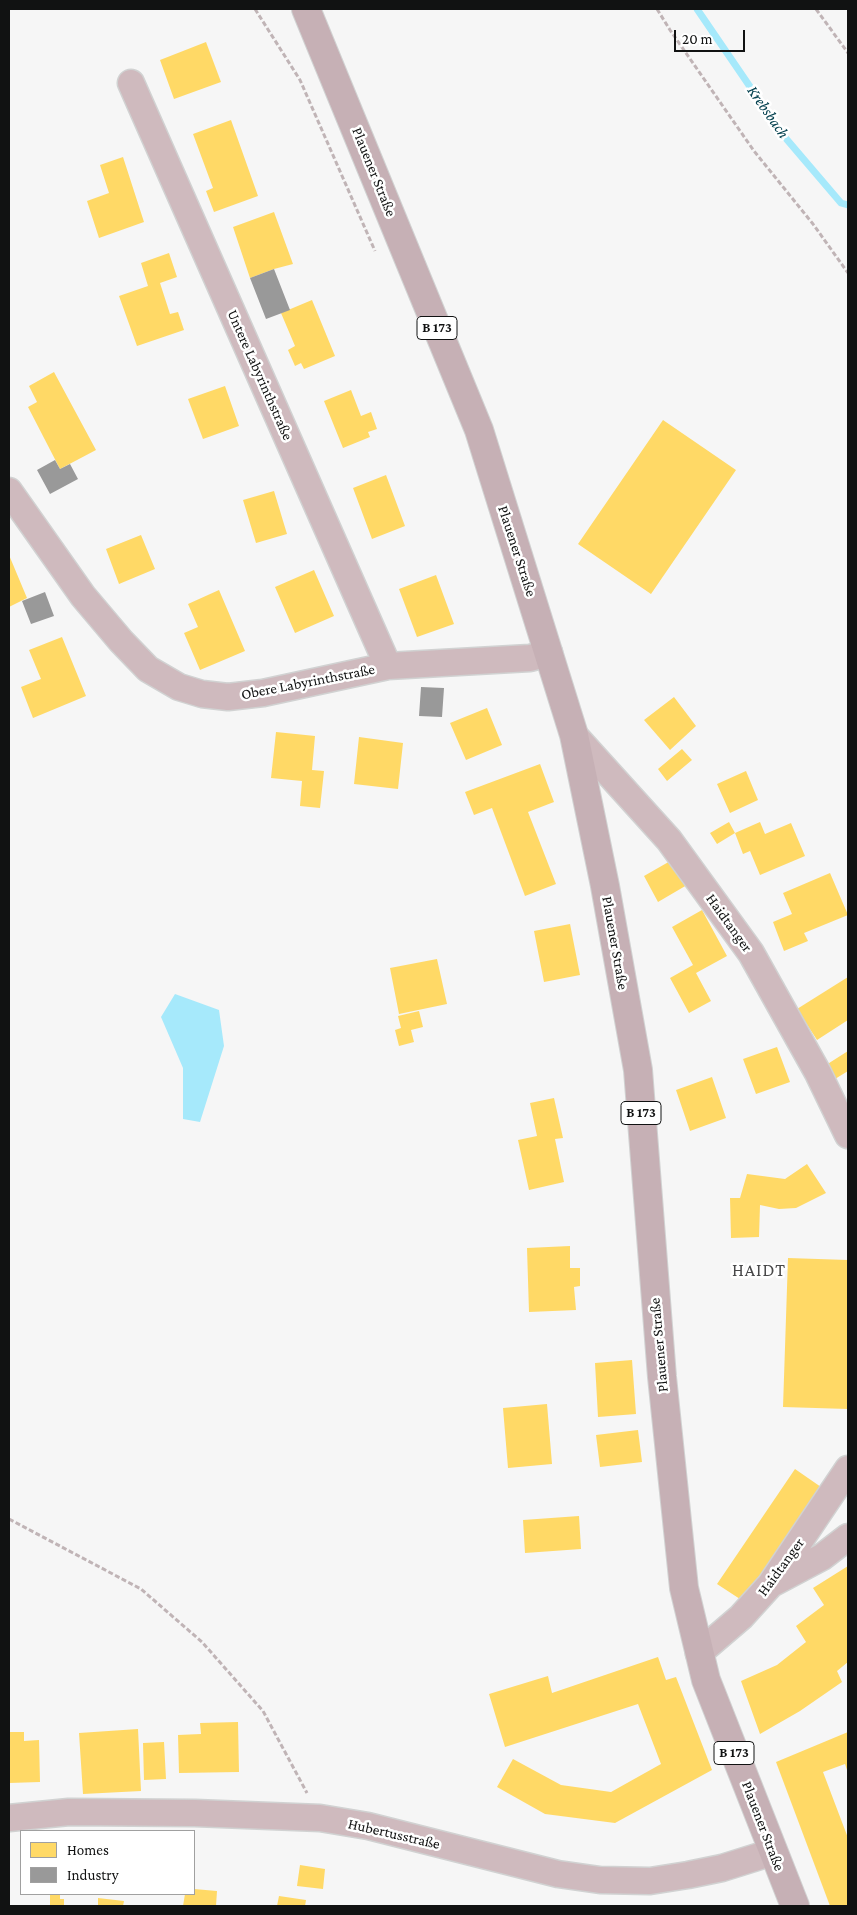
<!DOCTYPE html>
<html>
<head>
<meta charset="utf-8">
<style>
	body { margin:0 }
	#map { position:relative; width:857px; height:1915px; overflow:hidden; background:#f6f6f6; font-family:"Crimson Pro",serif }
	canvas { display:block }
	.frame { position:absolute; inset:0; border:10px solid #111212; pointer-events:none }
	.legend { position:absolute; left:20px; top:1830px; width:175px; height:65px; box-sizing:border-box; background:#fff; border:1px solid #a0a0a0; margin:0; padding:6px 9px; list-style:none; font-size:15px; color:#111212 }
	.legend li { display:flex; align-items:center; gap:10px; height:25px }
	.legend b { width:25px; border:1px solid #a0a0a0 }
	.scale { position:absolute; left:674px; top:30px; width:71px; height:22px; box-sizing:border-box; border:2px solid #111212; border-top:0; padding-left:6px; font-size:15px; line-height:18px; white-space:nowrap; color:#111212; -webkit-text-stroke:4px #fff; paint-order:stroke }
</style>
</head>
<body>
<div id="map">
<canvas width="857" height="1915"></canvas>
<div class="frame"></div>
<ul class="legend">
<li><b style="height:14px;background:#ffd966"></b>Homes</li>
<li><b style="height:14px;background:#999"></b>Industry</li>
</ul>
<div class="scale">20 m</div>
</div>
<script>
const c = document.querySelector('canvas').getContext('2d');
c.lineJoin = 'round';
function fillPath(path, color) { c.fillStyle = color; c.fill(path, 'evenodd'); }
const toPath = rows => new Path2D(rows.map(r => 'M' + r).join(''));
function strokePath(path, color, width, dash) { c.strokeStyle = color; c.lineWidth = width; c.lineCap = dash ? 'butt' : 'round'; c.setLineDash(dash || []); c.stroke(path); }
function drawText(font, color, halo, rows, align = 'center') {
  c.font = font + ' "Crimson Pro",serif'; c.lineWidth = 5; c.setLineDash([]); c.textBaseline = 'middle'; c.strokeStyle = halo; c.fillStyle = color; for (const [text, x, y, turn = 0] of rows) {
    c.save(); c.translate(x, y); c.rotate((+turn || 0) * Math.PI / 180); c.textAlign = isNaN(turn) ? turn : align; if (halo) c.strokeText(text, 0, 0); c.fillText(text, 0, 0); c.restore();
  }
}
fillPath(toPath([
	[175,994,219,1010,224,1046,200,1122,183,1119,183,1068,161,1017]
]), '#a6e9fb');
fillPath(toPath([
	[206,42,221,82,174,99,160,60],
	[231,120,258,196,214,212,206,191,213,188,193,134],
	[123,157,144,222,99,238,87,201,109,193,100,165],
	[274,212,293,264,274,269,250,278,233,227],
	[169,253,177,277,160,283,170,314,178,312,184,330,137,346,119,296,148,286,141,263],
	[312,300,335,356,304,369,301,363,295,366,288,350,295,346,281,313],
	[54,372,96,450,60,469,28,407,37,402,29,386],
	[225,386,239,426,203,439,188,399],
	[351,390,361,416,371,412,377,429,368,432,370,437,343,448,324,401],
	[663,420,736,470,651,594,578,544],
	[386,475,405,526,372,539,353,488],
	[274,491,287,534,256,543,243,500],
	[141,535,155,569,119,584,106,549],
	[9,555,27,598,9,607],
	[314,570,334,616,295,633,275,587],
	[436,575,454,624,417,637,399,589],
	[219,590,245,651,200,670,184,633,198,627,188,604],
	[62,637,86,696,33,718,21,687,41,679,29,650],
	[674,697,696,726,670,750,644,720],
	[487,708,502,745,466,760,450,723],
	[276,732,315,736,312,770,324,771,320,808,300,806,302,781,271,778],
	[359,737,403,743,398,789,354,784],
	[682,749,692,760,667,781,658,769],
	[540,764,554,802,528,812,556,884,525,896,492,808,474,815,465,792],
	[746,771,758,800,730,813,717,784],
	[729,822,735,833,760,822,765,834,791,823,805,856,760,875,750,851,743,854,735,833,717,844,710,833],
	[672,860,687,885,658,902,644,876],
	[830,873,848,915,804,933,808,941,784,951,773,922,792,914,783,893],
	[702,910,727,956,696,973,711,1001,689,1013,670,978,693,965,672,927],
	[570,924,580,975,544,982,534,931],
	[437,959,447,1004,399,1014,390,968],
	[848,977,848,1020,817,1040,797,1009],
	[419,1011,423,1027,411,1030,414,1042,399,1046,395,1030,401,1028,398,1016],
	[777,1047,790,1082,756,1094,743,1059],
	[848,1051,848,1071,835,1079,826,1065],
	[712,1077,726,1118,690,1131,676,1090],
	[554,1098,563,1138,555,1139,564,1182,529,1190,518,1140,537,1136,530,1103],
	[807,1164,826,1193,796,1208,779,1209,760,1205,759,1237,731,1238,730,1198,740,1198,747,1174,785,1179],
	[570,1246,570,1268,580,1268,580,1286,574,1287,576,1310,529,1312,527,1248],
	[788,1258,848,1260,848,1409,783,1407],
	[632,1360,636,1414,598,1417,595,1363],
	[547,1404,552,1464,508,1468,503,1408],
	[638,1430,642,1462,600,1467,596,1435],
	[795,1469,821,1487,743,1601,717,1584],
	[579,1516,581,1549,525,1553,523,1520],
	[848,1566,848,1662,837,1671,842,1682,800,1711,760,1734,741,1681,777,1665,806,1642,796,1626,824,1605,813,1588],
	[658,1657,666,1680,676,1677,712,1770,615,1823,545,1814,497,1787,513,1759,561,1785,611,1792,661,1764,638,1704,505,1747,489,1694,548,1676,552,1693],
	[238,1722,239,1772,179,1773,178,1735,201,1734,200,1723],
	[138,1729,141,1791,83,1794,79,1733],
	[9,1732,24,1732,24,1741,39,1740,40,1782,9,1783],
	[848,1732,848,1773,845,1764,823,1772,848,1838,848,1906,830,1906,776,1762],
	[164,1742,166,1779,144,1780,143,1743],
	[300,1865,325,1869,323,1889,297,1886],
	[194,1889,217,1891,216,1906,183,1906,185,1894,194,1894],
	[50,1894,60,1894,60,1899,64,1899,64,1906,50,1906],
	[279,1896,306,1900,305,1906,277,1906],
	[98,1898,124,1901,123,1906,98,1906]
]), '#ffd966');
fillPath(toPath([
	[274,269,290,310,266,319,250,278],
	[55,460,60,469,70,464,78,479,50,494,37,470],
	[45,592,54,616,31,624,22,601],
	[421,687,444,688,442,717,419,716]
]), '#999');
strokePath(toPath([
	[697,9,783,135,841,203,848,205]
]), '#a6e9fb', 7);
const minor = toPath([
	[131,83,388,666],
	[9,491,83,596,121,641,148,669,179,687,202,694,228,697,263,693,388,666,530,658,549,653],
	[574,735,669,840,751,953,818,1073,848,1135],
	[773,1583,822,1557,848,1537],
	[699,1653,741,1617,770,1585,848,1469],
	[9,1818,69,1812,195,1813,320,1818,368,1826,558,1874,600,1880,650,1881,688,1875,722,1868,773,1852]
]);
const major = toPath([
	[306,9,479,430,574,735,605,886,638,1070,662,1377,684,1588,706,1680,795,1906]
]);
strokePath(minor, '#d1d2d2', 29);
strokePath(major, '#d1d2d2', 30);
strokePath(toPath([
	[255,9,300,80,375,251],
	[657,9,670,30,754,151,813,224,848,273],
	[816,9,848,53],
	[9,1519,141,1589,202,1642,263,1711,307,1793]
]), '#c0b4b6', 3, [5, 2.5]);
strokePath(minor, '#cfbabe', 26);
strokePath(major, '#c6b0b5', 28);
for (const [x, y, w] of [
	[437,328,40],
	[641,1113,40],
	[734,1753,40]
]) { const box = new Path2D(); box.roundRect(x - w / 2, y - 11.5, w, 23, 4); c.fillStyle = '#fff'; c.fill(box); strokePath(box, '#111212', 1); }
drawText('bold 14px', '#111212', null, [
	["B 173",437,328],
	["B 173",641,1113],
	["B 173",734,1753]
]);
drawText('15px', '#111212', '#fff', [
	["Plauener Straße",374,172,68],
	["Untere Labyrinthstraße",260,375,66],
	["Plauener Straße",517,551,72],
	["Obere Labyrinthstraße",308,682,-11],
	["Haidtanger",729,923,54],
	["Plauener Straße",615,943,80],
	["Plauener Straße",659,1345,-95],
	["Haidtanger",781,1567,-54],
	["Plauener Straße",763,1826,69],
	["Hubertusstraße",394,1834,13]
]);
drawText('italic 16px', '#04414f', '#fff', [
	["Krebsbach",768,112,55]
]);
c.letterSpacing = '1px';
drawText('18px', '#484849', '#fff', [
	["HAIDT",759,1270]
]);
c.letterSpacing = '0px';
</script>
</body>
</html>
